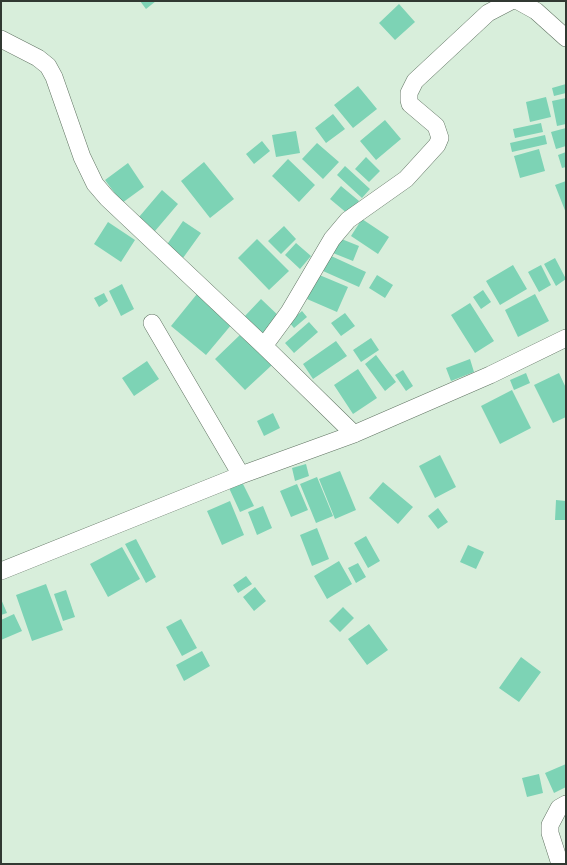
<!DOCTYPE html>
<html>
<head>
<meta charset="utf-8">
<style>
	body { margin:0 }
	#map { position:relative; width:567px; height:865px; overflow:hidden; background:#d8eedb; font-family:"DejaVu Sans",sans-serif }
	canvas { display:block }
	.frame { position:absolute; inset:0; border:2px solid #313932; pointer-events:none }
</style>
</head>
<body>
<div id="map">
<canvas width="567" height="865"></canvas>
<div class="frame"></div>
</div>
<script>
const c = document.querySelector('canvas').getContext('2d');
c.lineJoin = 'round';
function fillPath(path, color) { c.fillStyle = color; c.fill(path, 'evenodd'); }
const toPath = rows => new Path2D(rows.map(r => 'M' + r).join(''));
function strokePath(path, color, width, dash) { c.strokeStyle = color; c.lineWidth = width; c.lineCap = dash ? 'butt' : 'round'; c.setLineDash(dash || []); c.stroke(path); }
fillPath(toPath([
	[140,1,156,1,146,9],
	[399,4,415,22,395,40,379,23],
	[566,84,566,93,554,96,552,88],
	[358,86,377,109,353,128,334,105],
	[546,97,551,117,530,122,526,102],
	[566,98,566,124,557,126,552,101],
	[333,114,345,129,326,143,315,128],
	[385,120,401,139,376,160,360,141],
	[541,123,543,132,515,138,513,129],
	[566,128,566,146,556,149,551,132],
	[296,131,300,153,276,157,272,135],
	[545,135,547,144,512,152,510,143],
	[262,141,270,151,254,164,246,154],
	[317,143,339,162,323,179,302,159],
	[539,149,545,171,520,178,514,156],
	[566,152,566,167,562,168,558,155],
	[366,157,380,171,369,182,355,169],
	[288,159,315,185,299,202,272,176],
	[204,162,234,199,210,218,181,181],
	[128,163,144,187,122,203,105,180],
	[345,166,370,189,362,198,337,175],
	[566,181,566,213,555,185],
	[341,186,359,201,348,214,330,199],
	[162,190,178,204,155,231,139,217],
	[362,219,389,237,378,254,351,236],
	[183,221,201,233,183,258,166,246],
	[108,222,135,240,121,262,94,244],
	[284,226,296,239,281,254,268,241],
	[339,238,359,246,353,261,333,253],
	[257,239,289,271,269,290,238,258],
	[296,243,311,256,300,269,285,255],
	[329,255,366,272,359,287,323,271],
	[555,258,566,279,556,286,544,264],
	[513,265,527,289,500,305,486,281],
	[541,265,551,285,539,292,528,272],
	[317,274,348,287,337,312,307,299],
	[377,275,393,285,385,298,369,288],
	[122,284,134,309,121,316,109,291],
	[483,290,491,302,481,309,473,297],
	[104,293,108,301,99,307,94,298],
	[197,294,232,324,206,355,171,326],
	[535,294,549,321,518,337,505,310],
	[261,299,281,318,263,336,244,317],
	[470,303,494,341,475,353,451,315],
	[302,311,307,317,294,328,289,322],
	[345,313,355,326,341,336,331,323],
	[309,322,318,332,294,353,285,343],
	[242,333,272,365,245,390,215,359],
	[371,338,379,350,361,362,353,350],
	[336,341,347,356,313,379,303,364],
	[376,355,396,382,385,391,365,364],
	[470,359,474,372,451,381,446,368],
	[147,361,159,379,134,396,122,378],
	[358,369,377,398,353,414,334,385],
	[403,370,413,386,406,391,395,375],
	[526,373,530,383,514,390,510,380],
	[559,373,566,388,566,417,553,423,534,385],
	[512,390,531,428,500,444,481,406],
	[273,413,280,428,264,436,257,421],
	[440,455,456,487,435,498,419,466],
	[306,464,309,476,295,481,292,468],
	[340,471,356,510,335,519,319,479],
	[317,477,333,516,316,523,300,484],
	[242,482,254,506,240,512,229,488],
	[383,482,413,507,398,524,369,498],
	[297,484,308,510,291,517,280,491],
	[556,500,566,501,566,520,555,520],
	[230,501,244,535,222,545,207,511],
	[263,506,272,528,257,535,248,512],
	[438,508,448,522,438,529,428,516],
	[317,528,329,559,312,566,300,535],
	[366,536,380,561,368,568,354,543],
	[136,539,156,577,146,583,125,544],
	[468,545,484,552,476,569,460,562],
	[122,547,140,579,108,597,90,564],
	[339,561,352,584,327,599,314,576],
	[358,563,366,577,356,583,348,568],
	[246,576,252,584,238,593,233,585],
	[46,584,63,630,32,641,16,595],
	[255,587,266,601,254,611,243,597],
	[66,590,75,617,63,621,54,594],
	[1,599,7,613,1,615],
	[343,607,354,618,340,632,329,621],
	[14,614,22,631,1,640,1,620],
	[181,619,197,648,182,656,166,627],
	[369,624,388,650,367,665,348,639],
	[202,651,210,666,184,681,176,665],
	[521,657,541,672,519,702,499,688],
	[566,764,566,787,554,793,545,773],
	[539,774,543,793,527,797,522,778]
]), '#7dd3b5');
const minor = toPath([
	[518,1,536,11,566,38],
	[1,39,38,58,48,66,54,77,82,157,95,184,107,198,264,346,354,434],
	[152,323,241,475],
	[264,346,289,312,332,239,348,220,406,179,437,145,440,138,436,126,410,104,409,100,409,93,415,81,488,13,511,1],
	[1,571,241,475,354,434,490,375,566,338],
	[560,864,550,833,550,825,559,808,566,804]
]);
strokePath(minor, '#607362', 18);
strokePath(minor, '#fff', 17);
</script>
</body>
</html>
